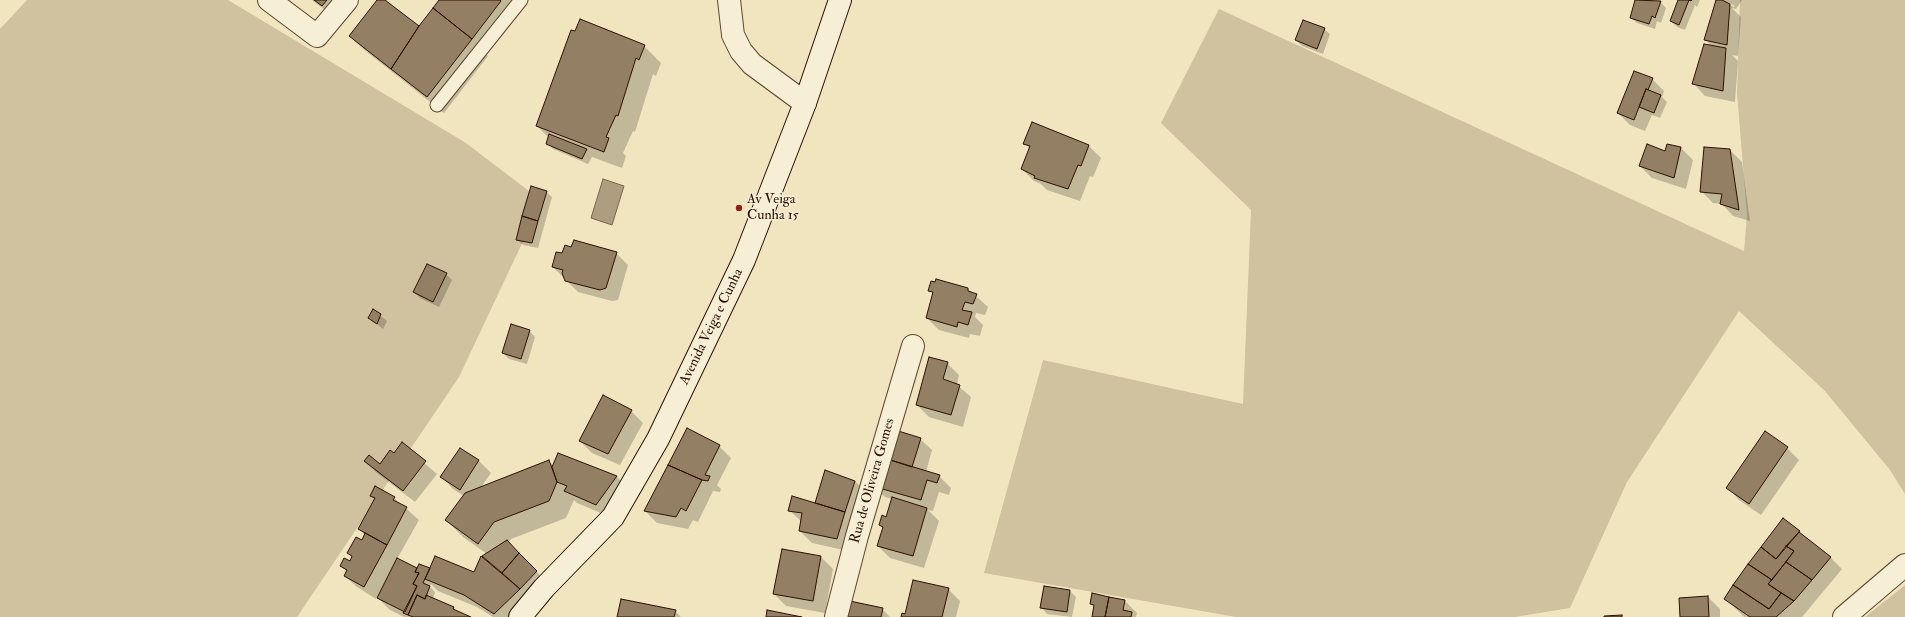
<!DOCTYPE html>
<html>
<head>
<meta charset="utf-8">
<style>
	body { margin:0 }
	canvas { display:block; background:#f1e5bf }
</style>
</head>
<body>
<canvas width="1905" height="617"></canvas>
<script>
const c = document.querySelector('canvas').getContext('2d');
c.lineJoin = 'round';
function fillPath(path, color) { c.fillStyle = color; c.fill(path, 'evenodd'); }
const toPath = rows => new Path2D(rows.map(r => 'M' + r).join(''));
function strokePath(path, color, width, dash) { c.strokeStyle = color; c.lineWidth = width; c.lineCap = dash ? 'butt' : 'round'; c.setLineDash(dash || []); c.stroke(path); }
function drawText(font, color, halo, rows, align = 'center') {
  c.font = font + ' "IM FELL Double Pica",serif'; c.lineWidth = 3; c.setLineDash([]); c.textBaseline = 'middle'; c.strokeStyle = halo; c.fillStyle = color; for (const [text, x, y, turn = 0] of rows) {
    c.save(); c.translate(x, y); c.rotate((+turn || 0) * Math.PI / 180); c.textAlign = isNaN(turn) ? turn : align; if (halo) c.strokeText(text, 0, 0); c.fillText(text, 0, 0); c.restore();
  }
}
fillPath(toPath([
	[27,0,228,0,466,143,542,201,459,377,297,617,0,617,0,29],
	[1740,0,1905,0,1905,494,1890,470,1825,391,1739,311,1627,482,1570,608,1515,617,1236,617,984,573,1043,360,1243,404,1251,210,1161,123,1219,9,1744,251,1747,215,1737,93],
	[1905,585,1905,617,1865,617]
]), '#d0c19f');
const water = toPath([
	[603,179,624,186,612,225,591,218,603,179]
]);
fillPath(water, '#ae9d7e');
strokePath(water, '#7a654c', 1);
fillPath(toPath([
	[312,0,347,0,334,17],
	[379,0,384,0,419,28,441,0,523,0,483,51,488,56,444,113,362,48,350,36],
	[1636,0,1652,0,1660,2,1666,8,1661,23,1657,21,1655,29,1637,23,1631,18],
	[1679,0,1700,0,1697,7,1695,5,1685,30,1677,27,1671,21],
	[1717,0,1742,0,1736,9,1732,8,1741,17,1738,56,1732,55,1738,61,1735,102,1705,96,1694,84,1712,47,1706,40],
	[1725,1,1735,6,1734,7,1724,2],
	[1324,29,1330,34,1323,54,1302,46,1296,40],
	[644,46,661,63,656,76,653,74,635,132,633,131,623,153,626,156,622,168,592,157,588,164,553,149,547,143,549,138,537,126],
	[1652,79,1664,91,1662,97,1667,102,1660,118,1652,115,1645,131,1630,125,1618,113],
	[1032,124,1089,146,1101,158,1093,177,1090,176,1080,201,1047,190,1041,184,1034,181,1022,169,1030,149,1025,143],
	[1681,148,1693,160,1686,189,1652,178,1640,166,1666,152],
	[1730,150,1742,162,1750,221,1733,216,1722,204,1713,203,1701,191],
	[546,192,552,197,538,248,523,245,517,239],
	[616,253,628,265,618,300,612,301,578,292,553,267],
	[446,274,452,280,439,307,420,298,414,292],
	[968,289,988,307,985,315,976,313,975,317,983,325,980,336,970,334,969,338,939,330,927,318,933,294,929,290],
	[374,311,387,321,383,329,369,318],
	[529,331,535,337,527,364,509,359,503,353],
	[947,363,959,375,957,385,971,397,963,427,929,417,917,405],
	[631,411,643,423,620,465,592,453,580,441],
	[688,430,719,446,731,458,717,485,721,489,720,492,713,491,698,522,693,520,688,529,657,523,645,511],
	[920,439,932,450,926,472,939,476,951,488,949,495,939,492,933,511,928,510,939,521,924,568,890,558,878,546,884,529,880,525,887,518,892,499,885,497,873,485],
	[402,444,437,474,415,502,377,473,365,461,380,465,394,454],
	[1787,448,1799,460,1761,515,1739,500,1728,488],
	[460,449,479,461,491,473,481,487,548,461,554,466,559,455,617,477,629,489,608,516,577,503,574,500,566,518,511,539,508,543,542,577,515,617,493,617,477,607,438,591,431,584,430,587,435,592,433,599,453,608,458,613,468,617,404,617,390,610,377,597,376,599,357,587,345,576,347,572,341,565,351,562,353,557,348,553,362,541,365,535,359,529,375,500,371,496,394,498,419,520,397,559,417,569,475,573,482,557,487,554,463,537,446,520,464,496,453,489,442,477],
	[826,472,855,481,867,493,848,551,812,543,800,531,802,522,789,510,815,504],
	[1783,519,1830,557,1842,569,1802,617,1744,617,1725,598],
	[821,557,833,569,825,613,786,606,774,594],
	[948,589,960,601,956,617,902,617],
	[1070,591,1076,597,1072,617,1047,614,1042,608],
	[1708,597,1720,609,1720,617,1681,617],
	[1125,601,1137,613,1136,617,1093,617,1095,608,1091,603],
	[882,609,890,617,843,617],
	[675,611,681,617,618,617]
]), '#0003');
const building = toPath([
	[314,0,327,0,322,6,314,0],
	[377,0,385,0,419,26,391,69,349,36,377,0],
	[439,0,500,0,501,1,472,39,433,8,439,0],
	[1635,0,1661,1,1655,18,1652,16,1649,24,1630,18,1635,0],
	[1678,0,1692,0,1691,1,1689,0,1679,25,1670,21,1678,0],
	[1716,0,1722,0,1730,4,1727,45,1704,40,1716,0],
	[433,8,472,39,427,97,391,69,419,26,433,8],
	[580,19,645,45,639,60,636,58,618,116,616,115,606,137,609,138,604,152,536,126,571,30,575,31,580,19],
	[1303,20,1325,28,1317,49,1295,40,1303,20],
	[1704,44,1726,48,1723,91,1692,84,1704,44],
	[1634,71,1653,78,1648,90,1646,89,1634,120,1617,113,1634,71],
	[1646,89,1661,95,1654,113,1639,107,1646,89],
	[1032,122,1089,145,1081,166,1078,165,1068,189,1034,178,1035,176,1021,169,1030,146,1023,144,1032,122],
	[549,134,587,149,582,159,546,144,549,134],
	[1647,144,1665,151,1667,144,1681,147,1674,178,1639,166,1647,144],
	[1704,147,1730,149,1739,210,1720,204,1722,194,1700,192,1704,147],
	[531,186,547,191,538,221,522,216,531,186],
	[522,216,538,221,532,243,516,240,522,216],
	[574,240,617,252,606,288,600,290,565,281,562,273,563,270,552,267,556,252,562,253,565,245,571,247,574,240],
	[427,264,447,273,433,302,413,292,427,264],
	[936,279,968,288,968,291,977,294,973,304,965,302,962,310,972,312,968,325,958,322,957,327,926,318,933,292,928,291,931,281,935,282,936,279],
	[373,309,381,314,377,324,368,318,373,309],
	[511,324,530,330,521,359,502,353,511,324],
	[929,357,948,362,943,379,960,385,951,415,916,405,929,357],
	[603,395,632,410,608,454,579,441,603,395],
	[687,428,720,445,705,475,710,476,708,481,702,480,668,465,687,428],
	[895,430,921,438,912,467,887,459,895,430],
	[1765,431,1788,447,1749,504,1726,488,1765,431],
	[402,442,426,461,403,491,364,461,369,455,380,464,390,450,394,453,402,442],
	[460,448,479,460,460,490,440,477,460,448],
	[558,453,617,476,596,505,564,491,567,486,557,482,552,467,558,453],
	[887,459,940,475,937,483,927,480,921,500,872,486,887,459],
	[549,460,557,482,549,501,494,522,478,544,445,520,465,493,549,460],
	[668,465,702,480,686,511,681,508,676,517,644,511,668,465],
	[825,470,855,481,845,512,815,503,825,470],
	[375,486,395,497,393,500,407,507,387,545,358,529,375,498,370,496,375,486],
	[792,496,845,512,837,539,799,531,802,513,788,511,792,496],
	[892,497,927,508,913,556,877,546,883,527,879,525,882,515,886,517,892,497],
	[1783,518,1800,531,1776,559,1761,547,1783,518],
	[1799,532,1831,557,1812,580,1786,562,1794,551,1786,546,1799,532],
	[365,533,387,545,364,587,344,576,347,570,340,566,344,558,350,561,352,556,347,553,356,537,362,540,365,533],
	[507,540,519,553,502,573,482,556,507,540],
	[1786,546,1794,551,1772,580,1748,564,1761,547,1776,559,1786,546],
	[782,549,821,556,813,601,773,594,782,549],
	[519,553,537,571,520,589,502,573,519,553],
	[435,556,474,572,481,556,520,589,494,614,464,595,425,579,435,556],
	[397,558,417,568,415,572,419,573,413,584,417,586,405,612,377,598,397,558],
	[1786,562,1812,580,1794,601,1768,584,1786,562],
	[419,564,430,568,423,583,430,586,425,599,417,595,408,615,403,613,417,586,413,584,419,573,415,572,419,564],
	[1748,564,1772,580,1768,584,1781,593,1769,609,1733,585,1748,564],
	[913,580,949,588,942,617,901,617,902,613,905,614,913,580],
	[1733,585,1769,609,1781,593,1794,601,1776,617,1750,617,1724,599,1733,585],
	[1044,586,1070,590,1067,612,1040,608,1044,586],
	[1092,593,1109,597,1105,617,1092,617,1094,605,1090,604,1092,593],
	[417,595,425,599,426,595,454,607,453,609,471,617,413,617,408,615,417,595],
	[1708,596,1709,617,1680,617,1679,598,1708,596],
	[1109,597,1125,600,1123,610,1132,612,1131,617,1105,617,1109,597],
	[621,599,676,610,674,617,617,617,621,599],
	[845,600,883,608,881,617,842,617,845,600],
	[767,610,802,617,766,617,767,610],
	[1622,615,1622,617,1604,617,1604,616,1622,615]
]);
fillPath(building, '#937f64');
strokePath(building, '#2d1001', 1);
const lane = toPath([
	[437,105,521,0]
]);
const street = toPath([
	[269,0,317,36,347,0],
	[729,0,733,35,741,51,752,64,805,103],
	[836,617,857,536,913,346],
	[1844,617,1905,565]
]);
const secondary = toPath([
	[520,617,544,588,613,517,658,439,744,260,805,103,840,0]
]);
strokePath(lane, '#5e4530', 15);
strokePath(street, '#5e4530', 24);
strokePath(secondary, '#2d1001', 24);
strokePath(lane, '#f6eed5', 13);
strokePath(street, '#f6eed5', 22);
strokePath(secondary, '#f6eed5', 22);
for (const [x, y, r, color] of [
	[739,208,4,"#8f2418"]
]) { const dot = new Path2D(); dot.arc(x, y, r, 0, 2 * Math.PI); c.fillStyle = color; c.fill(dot); strokePath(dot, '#f6eed5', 1.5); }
drawText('14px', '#2d1001', '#f6eed5', [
	["Av Veiga",747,200],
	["Cunha 15",747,216]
], 'left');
drawText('14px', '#2d1001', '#f6eed5', [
	["Avenida Veiga e Cunha",712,327,-64],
	["Rua de Oliveira Gomes",873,481,-74]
]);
</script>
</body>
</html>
